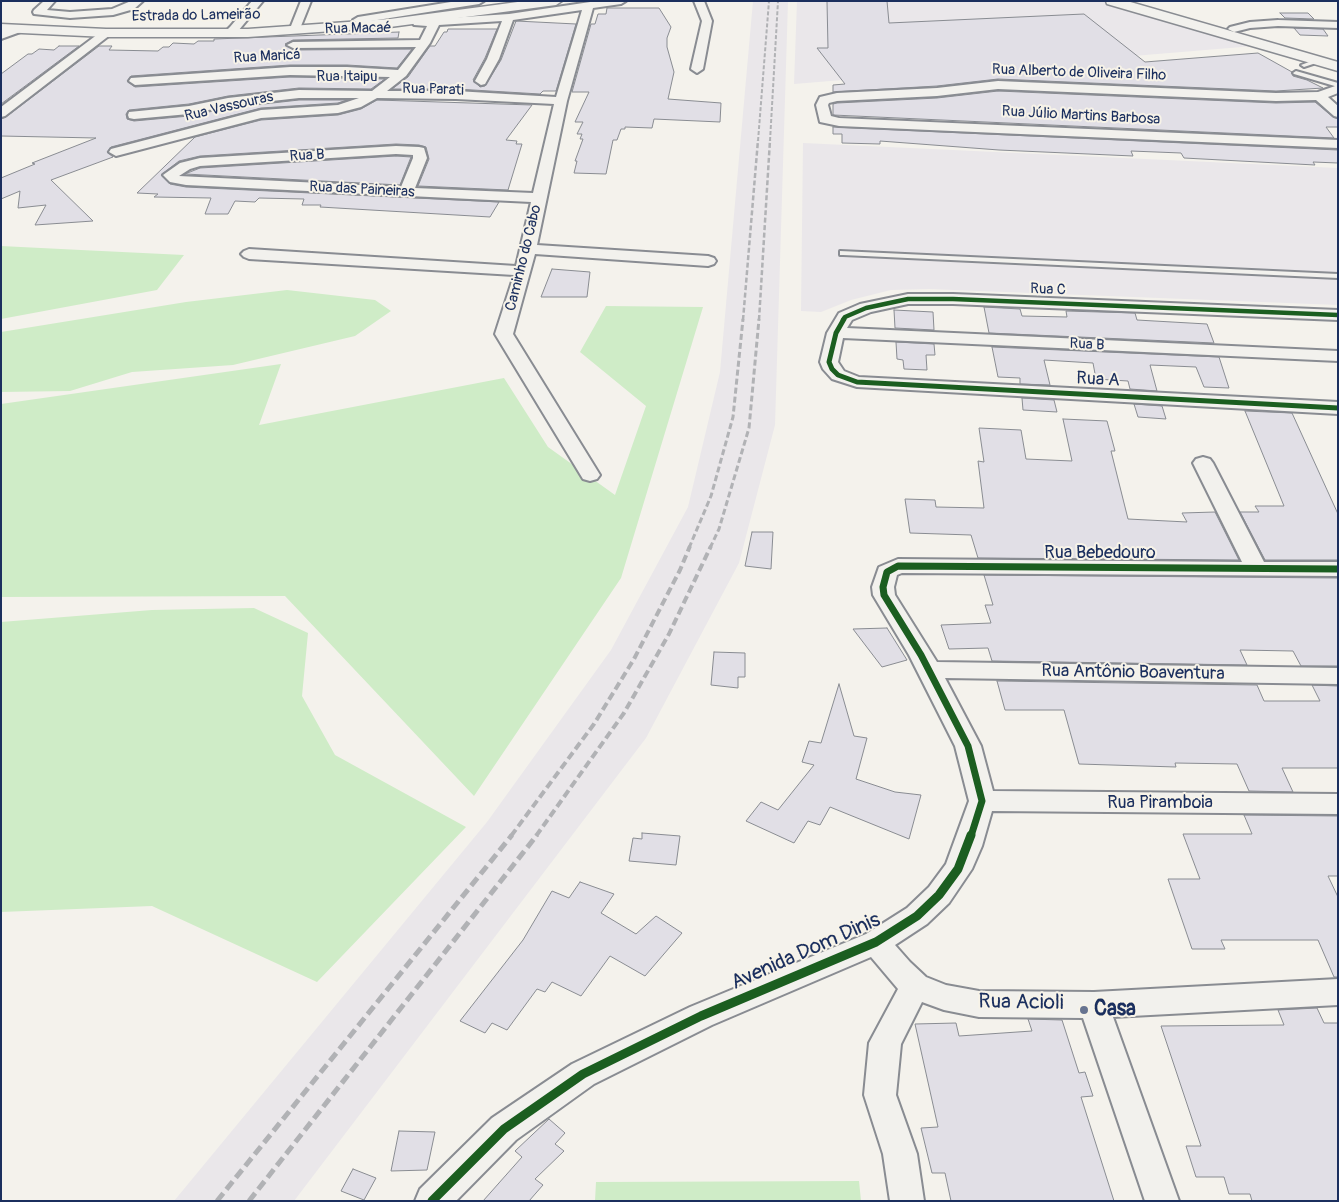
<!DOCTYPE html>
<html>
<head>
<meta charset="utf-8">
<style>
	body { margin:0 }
	#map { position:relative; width:1339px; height:1202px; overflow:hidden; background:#f4f2ec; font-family:Pangolin,sans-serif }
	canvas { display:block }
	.frame { position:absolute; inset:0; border:2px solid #1b2f5e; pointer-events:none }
</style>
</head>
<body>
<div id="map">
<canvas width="1339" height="1202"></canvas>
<div class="frame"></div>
</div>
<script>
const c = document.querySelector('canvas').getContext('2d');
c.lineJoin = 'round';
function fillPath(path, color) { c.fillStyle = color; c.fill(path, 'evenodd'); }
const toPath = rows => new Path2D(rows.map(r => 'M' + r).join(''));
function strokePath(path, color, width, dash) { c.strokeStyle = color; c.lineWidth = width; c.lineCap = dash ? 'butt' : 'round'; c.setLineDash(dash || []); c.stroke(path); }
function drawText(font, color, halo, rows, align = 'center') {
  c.font = font + ' Pangolin,sans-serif'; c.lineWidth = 4; c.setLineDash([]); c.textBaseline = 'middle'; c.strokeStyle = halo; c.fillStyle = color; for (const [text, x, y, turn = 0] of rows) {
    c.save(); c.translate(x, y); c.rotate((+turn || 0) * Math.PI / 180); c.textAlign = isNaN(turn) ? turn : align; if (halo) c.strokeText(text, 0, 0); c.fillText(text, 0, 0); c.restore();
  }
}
fillPath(toPath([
	[753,1,788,1,775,425,739,563,646,738,294,1201,174,1201,487,822,611,650,688,507,720,372],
	[797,1,1102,1,1254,46,794,84],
	[803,143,1338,168,1338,305,929,289,891,290,851,300,821,312,801,311]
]), '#eae7ea');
fillPath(toPath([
	[1,246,81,250,184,255,157,290,1,319],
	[287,290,375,300,391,311,355,336,233,365,132,372,70,391,1,392,1,332,186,302],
	[606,306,703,307,621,578,474,796,285,596,1,597,1,404,281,364,259,425,504,378,548,447,615,495,646,406,580,352],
	[254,608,308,633,302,696,335,755,466,827,317,982,152,906,1,912,1,622,152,610],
	[859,1181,861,1201,595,1201,596,1182]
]), '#cfecc7');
const building = toPath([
	[827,1,887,1,889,23,1084,14,1145,62,1258,53,1292,72,1293,76,1307,80,1323,88,1276,91,998,79,937,86,833,92,833,85,845,84,817,48,828,48,827,1],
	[607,8,659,8,671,27,667,38,667,47,674,72,668,99,721,103,720,122,654,119,652,128,625,127,625,129,621,129,617,140,613,140,606,174,574,173,577,161,575,161,583,139,580,139,582,134,577,134,583,122,575,122,589,92,572,92,591,24,595,24,598,14,606,14,607,8],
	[1280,13,1308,13,1314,19,1285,18,1280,13],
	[516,21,576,24,556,91,543,91,540,94,456,89,392,89,408,77,430,46,435,46,444,32,447,32,448,29,497,29,485,58,473,80,480,87,485,86,501,60,516,21],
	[1294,28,1323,29,1328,36,1300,35,1294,28],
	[399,32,398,38,293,40,285,44,293,50,412,49,397,68,347,65,290,65,131,76,127,81,135,87,290,77,385,79,371,89,299,88,228,96,189,104,129,110,126,114,127,119,134,121,189,116,228,108,299,100,347,100,338,103,261,108,111,147,107,152,113,157,51,180,93,221,35,225,46,205,18,208,20,191,1,199,1,178,35,164,32,163,96,138,1,136,1,119,6,117,99,46,112,46,109,50,158,51,163,47,169,47,173,43,194,44,198,41,214,41,214,39,399,32],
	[59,46,79,46,1,104,1,74,28,54,32,54,39,49,54,50,59,46],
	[998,91,1276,103,1315,102,1333,117,1338,119,1338,127,1326,127,1334,138,833,115,833,104,837,103,937,98,998,91],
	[377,100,532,105,506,140,517,141,516,144,522,144,508,190,418,186,429,159,426,147,419,145,396,144,200,156,179,161,161,175,170,184,186,187,499,202,490,217,320,207,321,205,302,205,304,199,259,198,255,202,235,201,228,214,205,214,211,198,154,197,158,194,137,193,195,137,261,120,338,115,361,109,377,100],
	[833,127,1338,150,1338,163,1313,162,1315,165,1184,158,1181,153,1131,151,1133,156,999,150,880,141,880,144,842,143,842,134,833,134,833,127],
	[396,156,411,157,400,185,185,174,200,168,396,156],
	[552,269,590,272,587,297,541,297,552,269],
	[984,307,1020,309,1022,316,1067,317,1066,311,1135,313,1137,320,1207,324,1214,343,989,333,984,307],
	[894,310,933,312,934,330,895,328,894,310],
	[896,342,934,344,935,355,926,355,927,370,904,369,903,360,897,359,896,342],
	[992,347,1219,357,1229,388,1204,387,1196,367,1150,365,1157,391,1130,389,1128,381,1096,379,1093,363,1044,360,1050,385,1020,384,1020,378,998,377,992,347],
	[1022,398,1054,400,1057,412,1023,410,1022,398],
	[1134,404,1162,406,1166,419,1138,417,1134,404],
	[1245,411,1292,413,1338,514,1338,560,1265,560,1240,512,1259,512,1255,506,1284,506,1245,411],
	[1063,419,1107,421,1115,451,1111,451,1128,519,1187,522,1182,513,1215,512,1239,560,978,558,971,535,910,533,905,499,935,500,936,507,984,508,978,461,984,462,979,428,1021,430,1026,459,1072,461,1063,419],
	[752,532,773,532,771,569,745,566,752,532],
	[984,575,1338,578,1338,666,1301,666,1293,651,1240,650,1247,665,992,661,988,648,949,649,941,625,991,623,985,605,993,605,984,575],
	[887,628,907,660,882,667,853,629,887,628],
	[714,652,745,653,745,677,738,677,738,688,711,685,714,652],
	[997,681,1257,685,1264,701,1320,701,1312,685,1338,686,1338,768,1282,768,1293,792,1249,791,1237,764,1175,763,1176,767,1079,764,1064,710,1005,710,997,681],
	[839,684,854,736,867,738,856,779,895,792,921,795,909,839,830,807,820,825,808,821,794,843,746,821,761,802,778,810,814,765,802,762,809,741,821,743,839,684],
	[1244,815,1338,816,1338,876,1328,876,1338,897,1338,977,1334,977,1318,940,1221,940,1225,949,1192,949,1168,879,1200,879,1183,834,1252,834,1244,815],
	[642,833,680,836,676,865,629,861,633,838,642,839,642,833],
	[580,882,614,894,601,913,636,934,656,916,682,933,645,976,610,956,581,996,552,982,545,992,537,989,507,1030,492,1023,485,1033,460,1021,523,940,552,891,569,898,580,882],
	[1317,1008,1324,1023,1338,1023,1338,1201,1252,1201,1250,1194,1229,1194,1224,1177,1196,1177,1186,1146,1201,1146,1161,1026,1284,1025,1278,1010,1317,1008],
	[1028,1019,1062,1020,1079,1073,1085,1072,1093,1096,1081,1097,1114,1201,951,1201,945,1173,932,1173,921,1128,938,1127,915,1024,956,1023,959,1036,1032,1031,1028,1019],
	[549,1119,565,1133,555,1144,564,1151,535,1179,543,1185,529,1201,483,1201,522,1157,515,1151,549,1119],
	[399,1131,435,1132,427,1170,391,1171,399,1131],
	[353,1169,376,1178,364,1200,341,1191,353,1169]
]);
fillPath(building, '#e1dfe6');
strokePath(building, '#898c92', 1);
const lane = toPath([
	[1317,59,1320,61,1319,62,1304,67,1301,65,1317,59],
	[1296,71,1338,83,1338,87,1294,74,1293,73,1296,71],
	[840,251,1338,274,1338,278,843,255,840,255,840,251]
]);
const street = toPath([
	[44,1,55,1,47,10,70,12,112,9,131,1,143,1,134,9,113,15,70,18,34,14,33,12,34,10,44,1],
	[252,1,263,1,238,31,230,31,228,29,230,27,252,1],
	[301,1,311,1,301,26,296,29,291,26,301,1],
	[457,1,484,1,479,4,358,23,353,20,358,17,457,1],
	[597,1,626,1,621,4,593,8,567,101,537,245,708,256,714,258,716,261,714,264,708,266,535,254,513,334,600,475,597,479,590,481,583,479,495,334,514,275,249,259,244,257,241,254,244,251,249,249,516,266,531,202,186,185,170,182,163,175,180,163,200,158,396,146,419,147,424,148,427,158,415,188,533,193,554,104,456,99,377,98,361,107,338,113,261,118,116,156,109,152,111,149,261,110,338,105,359,98,299,98,228,106,189,114,134,119,129,118,128,115,129,112,189,106,228,98,299,90,372,91,390,77,290,75,135,85,129,81,131,78,290,67,347,67,398,70,416,47,293,48,287,45,293,42,420,40,427,26,414,25,413,23,414,21,418,20,509,14,597,1],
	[582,10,556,97,456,91,387,91,406,76,430,43,439,25,502,21,487,59,475,81,481,85,485,84,499,59,513,20,582,10],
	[396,154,413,155,413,158,401,187,179,176,190,169,200,166,396,154],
	[694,1,704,1,712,21,703,69,697,73,691,69,702,21,694,1],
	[1278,20,1338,22,1338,28,1278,26,1250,28,1234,32,1228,29,1230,27,1250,22,1278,20],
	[19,26,23,27,25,29,23,31,1,39,1,32,19,26],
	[106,30,110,31,112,33,110,35,5,116,1,117,1,107,102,31,106,30],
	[998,81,1276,93,1318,92,1338,85,1338,93,1328,97,1338,106,1338,117,1334,116,1316,100,1276,101,998,89,937,96,837,101,829,103,828,105,831,116,839,118,1338,140,1338,148,839,126,820,122,816,105,820,97,837,93,937,88,998,81],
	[908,294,953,294,1338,310,1338,320,953,304,908,304,871,312,852,320,847,328,1338,351,1338,361,843,338,838,362,844,371,859,377,1338,402,1338,414,857,387,832,379,823,369,820,362,827,333,839,313,860,304,908,294],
	[1203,457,1210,459,1213,463,1264,562,1338,562,1338,576,902,573,897,575,894,587,895,595,937,662,1338,668,1338,684,945,678,981,746,993,791,1338,794,1338,814,992,811,982,846,972,869,949,903,927,924,895,945,910,962,926,977,946,985,979,991,1094,992,1338,979,1338,1005,1113,1017,1179,1201,1145,1201,1083,1018,979,1017,944,1010,922,1002,901,1044,896,1095,917,1154,924,1201,890,1201,883,1154,864,1095,869,1043,898,989,871,957,712,1025,594,1084,516,1140,456,1201,415,1201,420,1189,492,1118,572,1064,690,1007,866,934,907,908,929,887,946,864,969,801,955,746,909,655,873,595,872,587,879,567,898,559,1242,562,1193,463,1196,459,1203,457]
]);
const secondary = toPath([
	[525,1,562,1,556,5,390,27,248,37,106,37,1,32,1,24,106,29,248,29,390,19,525,1]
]);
const primary = toPath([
	[1106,1,1127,1,1338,62,1338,71,1107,4,1106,1]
]);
strokePath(lane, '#898c92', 4);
strokePath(street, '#898c92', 4);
strokePath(secondary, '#898c92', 3);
strokePath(primary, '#898c92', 3);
fillPath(lane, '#f2f1ed');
fillPath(street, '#f2f1ed');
fillPath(secondary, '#f2f1ed');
fillPath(primary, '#f2f1ed');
strokePath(toPath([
	[758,141,769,1],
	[770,141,778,1]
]), '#b1b2b5', 2, [4, 2]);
strokePath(toPath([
	[743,320,758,140],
	[759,320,770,140]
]), '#b1b2b5', 2.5, [5, 2.5]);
strokePath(toPath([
	[689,548,711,496,733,417,743,319],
	[710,548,719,529,749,428,759,319]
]), '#b1b2b5', 3, [6, 3]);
strokePath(toPath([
	[511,836,594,724,634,659,680,570,690,546],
	[536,836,624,713,669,634,711,546]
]), '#b1b2b5', 4, [8, 4]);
strokePath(toPath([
	[217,1201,512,835],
	[249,1201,537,835]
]), '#b1b2b5', 5, [10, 5]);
strokePath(toPath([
	[843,320,845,317,866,308,908,299,953,299,1338,315]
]), '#1b5e20', 4.5);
strokePath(toPath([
	[844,319,836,333,829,362,832,369,838,375,857,382,1338,408]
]), '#1b5e20', 5);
strokePath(toPath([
	[971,836,982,801,968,746,921,655,884,595,883,587,887,572,898,566,1338,569]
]), '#1b5e20', 7);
strokePath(toPath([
	[432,1201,504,1129,583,1074,701,1016,876,942,917,916,939,895,958,869,971,835]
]), '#1b5e20', 9);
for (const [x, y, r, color] of [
	[1084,1010,5,"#677390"]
]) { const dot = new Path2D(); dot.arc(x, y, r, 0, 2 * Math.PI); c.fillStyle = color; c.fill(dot); strokePath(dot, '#f7f3e8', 2); }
drawText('15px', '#1b2f5e', '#f7f3e8', [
	["Estrada do Lameirão",196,16,-1],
	["Rua Macaé",358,29,-1],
	["Rua Maricá",267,57,-3],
	["Rua Alberto de Oliveira Filho",1079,73,2],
	["Rua Itaipu",347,77],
	["Rua Parati",433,90,2],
	["Rua Vassouras",229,107,-13],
	["Rua Júlio Martins Barbosa",1081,116,3],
	["Rua B",307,156,-3],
	["Rua das Paineiras",362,190,3],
	["Caminho do Cabo",524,258,-76],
	["Rua C",1048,290,2],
	["Rua B",1087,345,3]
]);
drawText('18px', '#1b2f5e', '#f7f3e8', [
	["Rua A",1098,380,3],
	["Rua Bebedouro",1100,553],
	["Rua Antônio Boaventura",1133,673,1],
	["Rua Piramboia",1160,803]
]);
drawText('21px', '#1b2f5e', '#f7f3e8', [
	["Avenida Dom Dinis",806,952,-24],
	["Rua Acioli",1021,1003,1]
]);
drawText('bold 21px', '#1b2f5e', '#f7f3e8', [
	["Casa",1094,1010]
], 'left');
</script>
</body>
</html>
